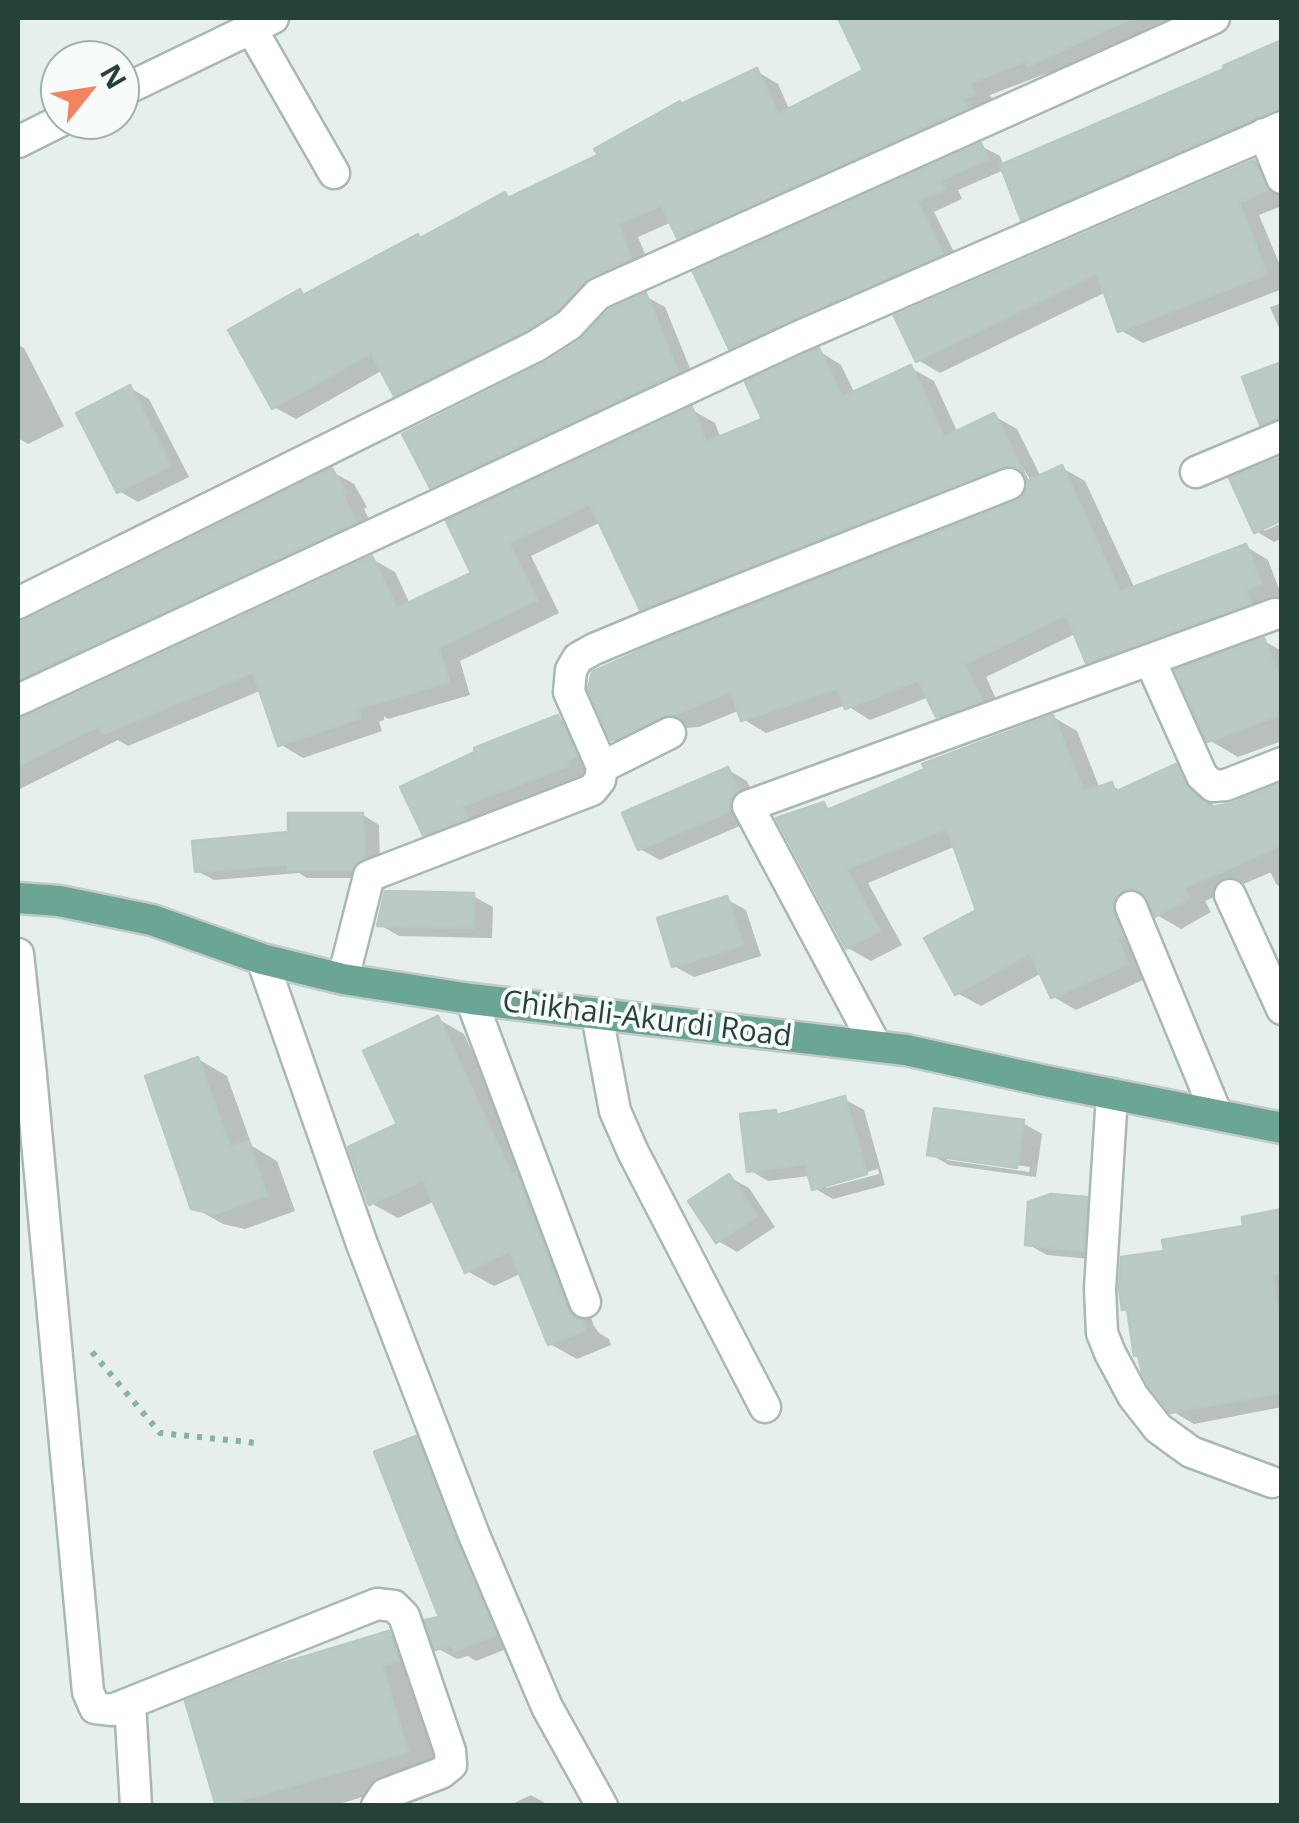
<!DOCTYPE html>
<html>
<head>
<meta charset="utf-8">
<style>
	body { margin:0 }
	#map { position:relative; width:1299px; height:1823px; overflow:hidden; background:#e6efeb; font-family:"Open Sans",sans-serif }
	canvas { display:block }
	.frame { position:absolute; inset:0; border:20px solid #24423a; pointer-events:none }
	.north { position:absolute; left:40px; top:40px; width:100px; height:100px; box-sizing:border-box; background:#f7fbf9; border:2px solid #a3b1ad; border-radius:50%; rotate:60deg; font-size:28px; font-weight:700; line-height:40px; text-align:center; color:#24423a }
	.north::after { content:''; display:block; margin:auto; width:35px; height:45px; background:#f4845f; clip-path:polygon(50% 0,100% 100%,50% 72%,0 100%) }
</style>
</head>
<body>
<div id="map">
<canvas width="1299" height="1823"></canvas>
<div class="frame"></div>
<div class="north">N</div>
</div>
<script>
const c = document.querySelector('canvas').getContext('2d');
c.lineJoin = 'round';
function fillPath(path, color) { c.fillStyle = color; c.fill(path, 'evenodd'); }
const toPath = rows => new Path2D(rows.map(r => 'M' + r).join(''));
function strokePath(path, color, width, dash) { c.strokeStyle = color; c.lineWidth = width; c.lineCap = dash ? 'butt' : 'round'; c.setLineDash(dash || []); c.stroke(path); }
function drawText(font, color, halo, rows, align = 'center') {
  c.font = font + ' "Open Sans",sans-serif'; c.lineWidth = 8; c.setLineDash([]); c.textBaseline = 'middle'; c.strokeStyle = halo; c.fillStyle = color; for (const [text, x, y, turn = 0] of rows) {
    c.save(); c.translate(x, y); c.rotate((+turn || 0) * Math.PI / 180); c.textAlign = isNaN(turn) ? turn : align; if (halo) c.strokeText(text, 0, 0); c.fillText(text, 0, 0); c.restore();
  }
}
fillPath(toPath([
	[841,18,1179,18,1052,77,1045,74,990,95,995,106,700,249,679,236,672,222,638,237,652,271,417,406,396,394,383,370,296,419,274,407,300,292,306,296,418,237,423,240,505,195,511,199,602,156,683,106,756,71,778,84,790,111,866,71],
	[1282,44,1282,127,1045,230,1023,218,1004,170,958,190,962,199,934,212,960,264,749,358,731,347,981,146,1000,156,1004,166],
	[1254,162,1276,175,1282,187,1282,206,1259,215,1282,270,1282,289,1143,343,1120,330,1106,292,940,373,918,360],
	[645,296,665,307,696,383,451,497,432,486,547,364],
	[1282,303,1282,335,1270,307],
	[18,345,24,348,64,426,28,444,18,438],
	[819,351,841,365,855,394,911,368,934,381,958,433,994,416,1017,429,1041,477,1062,468,1085,481,1135,589,1245,546,1268,560,1282,597,1111,674,1088,661,1077,633,986,677,1003,714,961,729,938,716,929,697,870,720,846,705,766,733,743,719,740,710,699,727,686,728,636,753,613,740,1017,504,1026,496,1030,486,1029,477,1024,470,1001,457,999,461,1027,478,665,621,642,608,601,522,531,556,559,613,460,661,470,695,388,719,384,716,384,720,379,722,382,731,303,758,280,744,262,690,128,746,118,740,18,790,18,624,27,622,331,471,354,484,367,507,364,509,377,535,22,711,23,720,372,559,395,572,410,604,474,574,450,522,692,410,715,423,721,439,765,420],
	[130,388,149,399,189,477,138,502,119,491],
	[1282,523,1282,538,1274,542,1256,531,1264,526,1264,531],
	[1264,641,1282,651,1282,741,1238,757,1209,740],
	[1053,717,1077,731,1100,789,1111,785,1123,792,1176,767,1200,781,1209,801,1217,808,1282,786,1282,888,1276,884,1271,873,1269,873,1205,901,1211,912,1181,929,1157,915,1150,901,1140,908,1150,977,1076,1010,1052,996,1042,973,981,1006,957,993,979,911,956,846,868,883,902,945,871,961,848,948,824,805,832,810],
	[558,718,578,729,595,767,584,772,586,776,480,817,444,845,424,834],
	[728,770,747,781,757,802,749,822,660,860,640,849],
	[363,815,379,825,380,867,368,878,307,878,299,873,214,880,197,871,290,835],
	[473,896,493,907,492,938,399,936,380,925],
	[726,899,746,910,761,956,694,977,674,966],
	[438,1019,464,1034,535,1187,543,1191,594,1326,599,1333,609,1339,611,1345,577,1359,550,1344,522,1273,494,1286,467,1271,435,1201,398,1218,371,1203],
	[198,1059,227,1076,252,1146,277,1161,295,1211,245,1229,223,1224,193,1207],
	[844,1099,864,1110,885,1185,833,1199,814,1188,810,1176,768,1181,749,1170,775,1112,783,1116],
	[878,1169,879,1174,826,1188,826,1183],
	[1023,1123,1042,1134,1036,1177,949,1165,930,1154],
	[947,1155,1030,1167,1029,1172,947,1160],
	[729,1177,749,1188,775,1227,737,1252,718,1241],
	[1086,1200,1105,1211,1102,1260,1047,1255,1027,1244],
	[1282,1212,1282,1407,1194,1424,1172,1411,1141,1357,1136,1354,1130,1311,1125,1308,1167,1253,1246,1228],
	[416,1439,435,1450,514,1646,476,1661,468,1656,457,1659,437,1648,442,1618],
	[389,1634,427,1656,444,1773,332,1806,218,1806],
	[531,1795,550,1806,508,1806]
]), '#0003');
const building = toPath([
	[838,18,1131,18,1028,66,1026,61,970,83,975,94,963,99,967,108,677,238,661,205,618,224,631,258,590,277,557,310,527,330,394,396,371,353,272,409,228,330,300,289,303,295,418,234,420,238,505,192,508,198,598,155,594,149,680,101,681,104,757,68,778,114,863,70,838,18],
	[1282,40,1282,109,1256,117,1021,220,1000,165,1224,69,1223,66,1282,40],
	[981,143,988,159,940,180,944,189,917,201,943,254,729,349,693,272,981,143],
	[1254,160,1268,190,1239,202,1267,274,1118,332,1097,273,916,362,894,316,1254,160],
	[646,293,678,372,430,488,402,434,546,362,579,341,609,310,646,293],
	[819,348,842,397,911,365,944,437,994,413,1028,481,1062,465,1120,592,1246,544,1261,583,1246,590,1251,603,1086,663,1066,615,964,664,982,701,936,717,918,680,845,709,837,688,741,721,731,691,674,715,662,716,611,741,588,689,592,672,666,639,1016,501,1024,495,1028,486,1026,476,1020,469,1011,465,1002,467,640,610,590,504,509,543,537,600,439,648,449,682,363,707,362,704,362,708,357,709,360,718,278,746,253,672,103,734,99,726,18,766,18,719,26,717,372,556,397,608,471,573,446,521,692,407,706,442,762,419,745,382,819,348],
	[1282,362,1282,418,1260,425,1242,377,1282,362],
	[130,385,171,466,117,493,76,413,130,385],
	[1282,457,1282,520,1254,533,1229,478,1282,457],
	[332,468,346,493,343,495,356,522,18,680,18,622,26,620,332,468],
	[1264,638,1282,683,1282,714,1207,742,1175,670,1264,638],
	[558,715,577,756,566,761,568,766,462,806,468,818,423,835,400,787,475,752,474,748,558,715],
	[1053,715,1084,792,1112,782,1115,792,1176,764,1185,784,1205,803,1207,808,1232,803,1282,783,1282,845,1183,888,1189,898,1155,917,1143,893,1132,888,1123,890,1116,896,1112,906,1123,936,1117,939,1128,964,1051,998,1030,953,955,995,924,938,976,910,947,828,846,869,880,931,846,949,776,818,824,802,827,810,925,769,922,764,1053,715],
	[728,767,738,791,733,796,730,803,730,811,638,850,622,813,728,767],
	[288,813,363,813,364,858,356,863,351,870,288,870,288,864,195,872,192,841,288,832,288,813],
	[385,891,474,893,473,928,377,926,385,891],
	[727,896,743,945,672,967,657,918,727,896],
	[438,1016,512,1175,516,1173,567,1309,574,1317,582,1320,586,1330,548,1345,510,1251,465,1273,423,1180,369,1205,348,1147,397,1124,363,1051,438,1016],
	[198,1057,230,1147,248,1141,267,1195,214,1214,191,1209,145,1076,198,1057],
	[845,1096,867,1174,812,1190,805,1164,747,1172,740,1114,776,1110,777,1115,845,1096],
	[934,1108,1024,1120,1017,1168,927,1155,934,1108],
	[729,1174,757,1216,716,1243,688,1201,729,1174],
	[1051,1194,1087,1197,1084,1251,1025,1245,1028,1202,1051,1194],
	[1282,1209,1282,1274,1272,1275,1282,1333,1282,1392,1170,1413,1149,1386,1142,1373,1138,1355,1134,1356,1127,1309,1122,1310,1119,1289,1121,1257,1164,1251,1162,1240,1243,1226,1242,1217,1282,1209],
	[416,1436,457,1542,496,1635,454,1651,452,1645,435,1650,425,1620,439,1617,374,1452,416,1436],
	[389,1631,399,1660,382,1665,408,1752,223,1806,216,1806,185,1701,276,1665,389,1631]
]);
fillPath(building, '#bbcac4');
strokePath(building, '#b8c9c2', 2.5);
const minor = toPath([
	[251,28,334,173],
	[120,92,273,18],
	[1264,134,1282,178],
	[18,142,62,120],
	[1196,472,1282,436],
	[18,603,536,346,569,325,598,294,1214,18],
	[1150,660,1202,776,1213,786,1226,785,1282,763],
	[18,700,798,337,1282,127],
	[602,767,670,733],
	[1230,895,1282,1009],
	[1131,907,1217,1115],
	[18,954,30,1065,88,1692,95,1708,112,1710,377,1604,394,1606,404,1616,450,1751,451,1765,441,1773,385,1794,377,1806],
	[262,959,362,1244,474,1535,547,1707,602,1806],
	[343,979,369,876,592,790,600,780,602,767,569,692,571,670,578,658,594,649,659,622,1009,484],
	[471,999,585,1302],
	[597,1015,615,1111,633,1152,765,1407],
	[876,1046,748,806,1275,614],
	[1112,1094,1100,1289,1102,1333,1110,1353,1133,1396,1158,1428,1191,1452,1272,1482],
	[130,1703,136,1806]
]);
const major = toPath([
	[18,898,59,901,152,920,262,959,343,979,471,999,906,1050,1041,1080,1282,1128]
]);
strokePath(minor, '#a8b8b2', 35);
strokePath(major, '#c2cac8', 35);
strokePath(toPath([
	[92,1352,160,1433,257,1443]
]), '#86b3a5', 6, [5, 8]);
strokePath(minor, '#fff', 30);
strokePath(major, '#6aa596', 30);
drawText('30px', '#24423a', '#f7fbf9', [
	["Chikhali-Akurdi Road",647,1020,7]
]);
</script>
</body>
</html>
